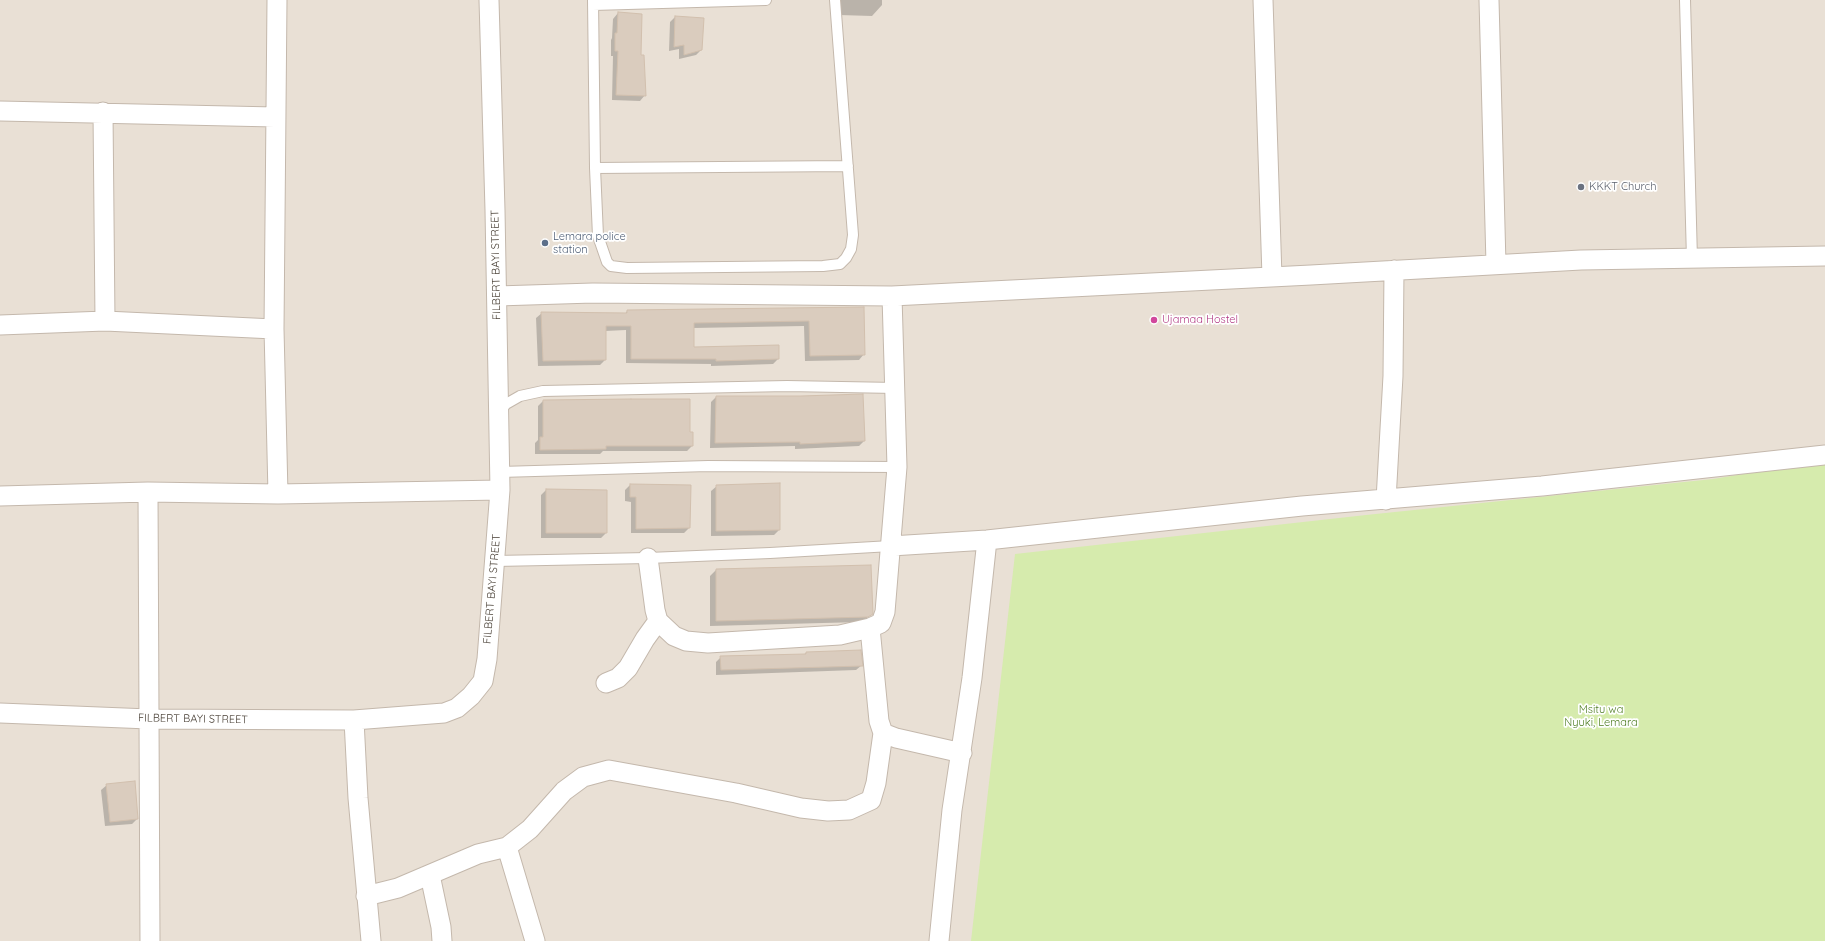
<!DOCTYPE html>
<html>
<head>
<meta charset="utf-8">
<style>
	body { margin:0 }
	canvas { display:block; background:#f4efe7 }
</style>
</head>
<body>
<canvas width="1825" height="941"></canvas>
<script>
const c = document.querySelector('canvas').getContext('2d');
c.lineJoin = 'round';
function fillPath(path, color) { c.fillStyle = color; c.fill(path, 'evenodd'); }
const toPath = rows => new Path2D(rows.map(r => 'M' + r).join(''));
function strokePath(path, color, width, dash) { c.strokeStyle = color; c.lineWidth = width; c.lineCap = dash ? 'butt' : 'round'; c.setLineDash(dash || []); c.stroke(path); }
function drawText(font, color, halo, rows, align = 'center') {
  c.font = font + ' Quicksand,sans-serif'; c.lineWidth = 3.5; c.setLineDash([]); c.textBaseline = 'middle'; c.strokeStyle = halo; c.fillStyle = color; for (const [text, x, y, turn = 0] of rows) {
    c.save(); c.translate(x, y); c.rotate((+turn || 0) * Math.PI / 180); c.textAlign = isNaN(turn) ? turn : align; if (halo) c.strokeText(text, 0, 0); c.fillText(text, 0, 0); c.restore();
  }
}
fillPath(toPath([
	[0,0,1825,0,1825,941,0,941]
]), '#e9e0d5');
fillPath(toPath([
	[1825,463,1825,941,971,941,1015,554,1366,515,1713,479,1798,465]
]), '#d6ebad');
fillPath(toPath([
	[839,0,882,0,882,5,872,16,839,15],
	[618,13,640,56,645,95,640,101,612,100,613,56,611,56,611,40,612,38,613,19],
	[675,17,701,50,696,55,679,59,679,49,669,51,670,22],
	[863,308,864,354,859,360,805,361,804,326,693,328,693,348,778,359,773,364,711,366,711,364,626,363,626,330,605,331,605,360,600,365,538,366,536,318,542,313,625,314,627,311],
	[716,397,864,441,859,446,795,449,795,446,710,448,711,402],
	[689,400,689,433,692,446,687,451,603,451,600,454,535,454,535,443,538,440,538,406,543,401],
	[630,485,689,528,684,533,631,533,631,502,625,501,625,490],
	[717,486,779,530,774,535,711,536,711,491],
	[546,490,606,533,601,538,541,538,541,495],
	[716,570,872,614,861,622,710,626,710,576],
	[860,651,862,665,856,670,716,675,716,662,721,657,803,655,806,653],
	[107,785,137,819,132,824,105,826,101,790]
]), '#0003');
const building = toPath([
	[618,12,642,14,641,55,644,55,646,96,616,95,618,51,615,51,615,33,617,33,618,12],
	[675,16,704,18,702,50,684,55,684,45,674,47,675,16],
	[864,307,865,355,810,356,809,321,694,323,694,347,779,345,779,359,716,361,716,359,631,359,631,326,606,326,606,360,543,361,541,312,627,313,627,310,864,307],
	[863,394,865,441,800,444,800,442,715,443,716,396,801,396,863,394],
	[631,399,690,399,690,432,693,432,693,446,606,446,606,449,540,450,540,437,543,437,543,400,631,399],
	[780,483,780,530,716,531,716,485,780,483],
	[630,484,691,485,690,528,636,529,636,497,630,497,630,484],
	[546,489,607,490,607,533,546,533,546,489],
	[871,565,873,614,868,617,716,621,716,569,871,565],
	[861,650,863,666,721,670,720,656,806,654,806,652,861,650],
	[135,781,138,819,110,822,106,784,135,781]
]);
fillPath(building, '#daccbe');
strokePath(building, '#d2c0ae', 1);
const lane = toPath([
	[593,0,595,168,598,236,607,262,611,266,627,268,823,266,840,264,846,258,851,249,853,235,835,0],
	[1685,0,1692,259],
	[593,5,766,0],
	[595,168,848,166],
	[499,412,506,404,520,396,543,391,787,386,896,388],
	[500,472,708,466,897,467],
	[495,561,648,558,770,553,891,546]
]);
const street = toPath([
	[277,0,274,329,278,494],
	[1263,0,1272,277],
	[1489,0,1496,264],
	[0,111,275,117],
	[103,112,105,321],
	[497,296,593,293,892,296,1311,275,1581,260,1825,256],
	[0,325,105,321,274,329],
	[148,492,150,941],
	[0,496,148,492,278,494,500,490],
	[1386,500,1393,376,1394,270],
	[891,546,987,540,1302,506,1542,486,1825,455],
	[648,558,655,610,658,621,674,636,686,641,708,643,840,635,870,628,881,623,885,612,897,467,892,296],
	[870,628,879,721,883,733,896,738,962,753],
	[606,683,618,678,628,668,645,639,658,621],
	[0,713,149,719,354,720,444,713,457,708,471,696,483,681,487,659,500,490,495,210,489,0],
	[354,720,358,798,371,941],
	[507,847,535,941],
	[430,875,441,927,442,941],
	[366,896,398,888,478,854,507,847,530,829,564,791,583,777,609,770,736,793,801,808,828,811,849,810,871,800,876,783,883,733],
	[939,941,952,810,972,678,987,540]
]);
strokePath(lane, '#c4b8ac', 12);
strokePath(street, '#c4b8ac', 21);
strokePath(lane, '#fff', 10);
strokePath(street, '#fff', 19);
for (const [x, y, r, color] of [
	[1581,187,4,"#6b7280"],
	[545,243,4,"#5c6f8a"],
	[1154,320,4,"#d1479c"]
]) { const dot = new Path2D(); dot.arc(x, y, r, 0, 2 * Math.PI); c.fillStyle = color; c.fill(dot); strokePath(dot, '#fff', 1.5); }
drawText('11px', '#5b616d', '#fff', [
	["KKKT Church",1589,187]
], 'left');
drawText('11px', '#4e5e75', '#fff', [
	["Lemara police",553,237],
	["station",553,250]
], 'left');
drawText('11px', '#483f35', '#fff', [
	["FILBERT BAYI STREET",496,265,-91],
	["FILBERT BAYI STREET",492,589,-85],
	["FILBERT BAYI STREET",193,719,1]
]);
drawText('11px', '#b23c85', '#fff', [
	["Ujamaa Hostel",1162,320]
], 'left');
drawText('11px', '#507e24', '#fff', [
	["Msitu wa",1601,710],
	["Nyuki, Lemara",1601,723]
]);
</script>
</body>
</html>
